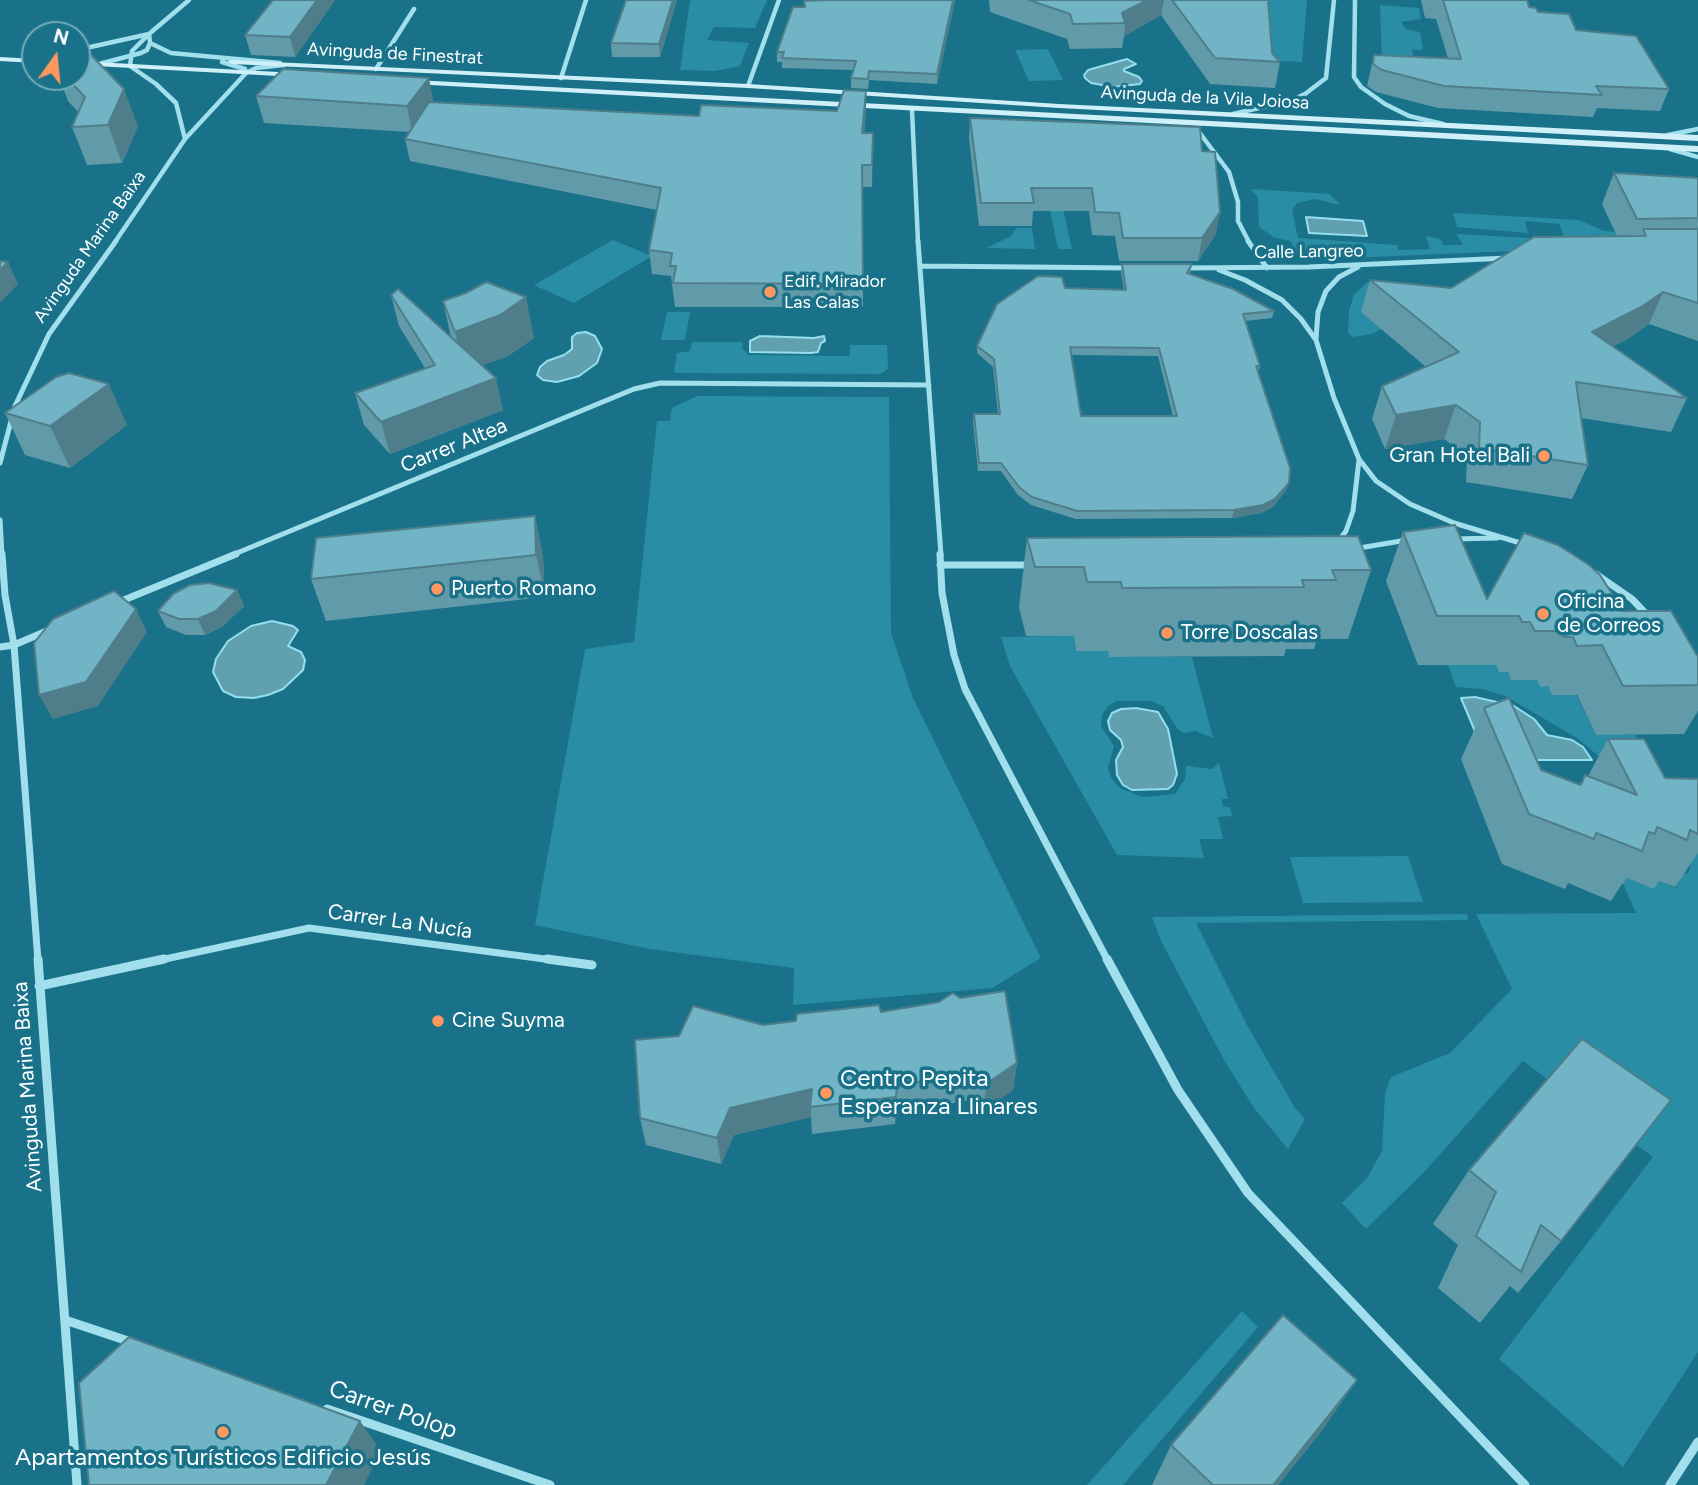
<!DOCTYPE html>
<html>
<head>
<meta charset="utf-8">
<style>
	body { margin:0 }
	#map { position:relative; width:1698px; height:1485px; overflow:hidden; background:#197289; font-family:Figtree,sans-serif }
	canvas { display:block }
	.north { position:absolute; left:21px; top:21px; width:70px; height:70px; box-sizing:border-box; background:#197289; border:2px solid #75aab8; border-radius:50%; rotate:15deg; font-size:19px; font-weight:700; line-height:28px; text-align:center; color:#fff }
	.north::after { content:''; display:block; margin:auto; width:24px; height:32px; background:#ff975e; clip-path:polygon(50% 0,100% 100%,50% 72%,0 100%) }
</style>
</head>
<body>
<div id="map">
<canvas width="1698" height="1485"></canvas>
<div class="north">N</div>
</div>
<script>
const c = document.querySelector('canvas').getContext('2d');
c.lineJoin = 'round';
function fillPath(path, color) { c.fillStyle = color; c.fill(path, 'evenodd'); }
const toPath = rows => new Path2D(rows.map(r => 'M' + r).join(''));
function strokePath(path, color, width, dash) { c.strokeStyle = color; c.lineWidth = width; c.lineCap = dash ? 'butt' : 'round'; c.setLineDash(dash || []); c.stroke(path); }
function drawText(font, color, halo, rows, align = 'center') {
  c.font = font + ' Figtree,sans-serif'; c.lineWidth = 7; c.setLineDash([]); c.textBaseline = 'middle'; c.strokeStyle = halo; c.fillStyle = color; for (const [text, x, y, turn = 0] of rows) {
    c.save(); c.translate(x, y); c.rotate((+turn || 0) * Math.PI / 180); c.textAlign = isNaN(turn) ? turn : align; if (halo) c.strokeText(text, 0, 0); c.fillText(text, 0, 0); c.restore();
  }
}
fillPath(toPath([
	[690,0,767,0,755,28,714,27,707,40,749,43,740,66,715,71,680,70],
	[1261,0,1307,0,1302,62,1199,57],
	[1380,5,1419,8,1421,19,1401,22,1406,29,1420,32,1423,50,1412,50,1416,67,1382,64],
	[1048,49,1063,80,1029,81,1015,50],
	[1251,189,1330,194,1340,205,1315,199,1297,203,1292,210,1298,238,1397,245,1398,250,1430,249,1426,236,1441,239,1443,245,1463,245,1456,234,1530,238,1535,250,1304,260,1290,241,1275,238,1259,227,1258,198],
	[1047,195,1060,195,1072,249,1058,249],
	[1453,213,1579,220,1604,231,1698,237,1570,249,1559,224,1525,221,1528,233,1457,227],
	[1016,228,1032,228,1035,249,987,248,1011,236],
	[613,240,652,256,574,303,534,285],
	[1368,282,1377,283,1384,328,1372,334,1353,337,1348,333,1349,311,1354,294],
	[667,312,690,312,685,340,661,340],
	[692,342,743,342,742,348,748,355,850,356,850,345,887,345,888,369,880,374,674,373,677,353,690,351],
	[697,396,889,397,891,633,913,698,1041,958,992,988,793,1005,794,968,650,949,535,925,585,649,634,642,657,421,670,421,672,408],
	[1074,636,1076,651,1108,651,1110,657,1192,657,1213,738,1196,731,1184,733,1178,730,1163,706,1151,701,1117,701,1108,706,1102,715,1101,726,1114,746,1108,768,1111,778,1120,788,1142,797,1175,794,1185,779,1186,766,1212,769,1219,763,1228,799,1222,799,1223,807,1230,807,1232,816,1218,817,1223,839,1199,839,1204,858,1117,855,1010,666,1001,637],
	[1445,657,1473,665,1496,665,1499,672,1508,672,1512,680,1537,680,1540,686,1548,686,1552,695,1576,695,1596,735,1635,735,1650,765,1601,758,1577,738,1505,696,1483,689,1456,687],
	[1698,839,1698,1352,1623,1467,1499,1359,1653,1157,1523,1061,1426,1170,1366,1229,1342,1203,1367,1178,1382,1151,1385,1093,1391,1077,1450,1053,1512,989,1476,914,1636,913,1623,884,1625,877,1654,889,1657,880,1676,888,1680,871,1688,874],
	[1408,856,1423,902,1303,903,1290,857],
	[1467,914,1468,920,1196,923,1247,1025,1295,1108,1305,1119,1288,1149,1254,1108,1224,1060,1161,941,1152,917],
	[1242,1311,1258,1327,1123,1485,1087,1485]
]), '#298da5');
const water = toPath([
	[1127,59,1136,64,1124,69,1124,71,1139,77,1142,81,1140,84,1113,87,1091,83,1085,78,1084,75,1088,70,1127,59],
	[1306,217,1363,221,1367,236,1309,233,1306,217],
	[586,332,595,336,602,349,597,363,579,376,557,382,543,380,537,375,540,367,547,361,564,355,572,349,572,337,577,333,586,332],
	[760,336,814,338,824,336,825,341,821,343,818,352,811,353,750,352,750,341,760,336],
	[272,621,293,626,298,630,288,646,301,652,305,660,303,670,283,689,268,695,254,698,236,697,223,691,213,672,216,659,228,641,251,626,272,621],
	[1475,697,1514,706,1534,719,1547,735,1572,740,1583,747,1592,760,1528,760,1484,753,1461,698,1475,697],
	[1136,708,1158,712,1168,729,1177,774,1173,785,1168,789,1132,790,1123,785,1117,775,1116,760,1123,747,1121,740,1110,730,1108,721,1112,713,1121,709,1136,708]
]);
fillPath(water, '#61a0af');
strokePath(water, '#94dfef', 2);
strokePath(toPath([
	[1355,0,1354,77,1361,87,1385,104,1409,116,1443,124],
	[149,34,150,43,171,53,280,63],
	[149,34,132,51,130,66,156,84,176,103,185,139],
	[77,50,149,34,189,0],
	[222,62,245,69,246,73],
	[99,64,141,53,147,50,150,43],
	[376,69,414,9],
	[561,78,586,0],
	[748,86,779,0],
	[912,110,918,242],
	[1233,114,1289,101,1305,94,1326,78,1334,0],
	[1196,128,1229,172,1238,202,1238,221,1249,242],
	[1668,135,1698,129],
	[1670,149,1698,157],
	[115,242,185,139,246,73,256,68,284,65]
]), '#a2dfed', 4.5);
strokePath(toPath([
	[918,241,941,555],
	[1248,241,1267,268],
	[921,266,1130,268],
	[1184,268,1309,267,1508,258],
	[1219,270,1245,280,1282,300,1301,319,1316,340,1334,398,1359,459,1376,481,1410,504,1454,523,1527,545],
	[1316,339,1318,312,1326,291,1339,277,1358,267],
	[0,463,15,406,49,334,116,241],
	[0,520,2,555],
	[1454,539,1498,538],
	[1338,542,1346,531,1353,511,1359,460],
	[1353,549,1407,540],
	[232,555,634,389,660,383,929,385]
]), '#a2dfed', 5);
strokePath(toPath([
	[2,554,5,595,14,645,38,961],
	[940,554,942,593,954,655,965,689,1108,961],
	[940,565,1032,565],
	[1596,574,1632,599,1649,617],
	[119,602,236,554],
	[0,647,14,645,49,630],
	[156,961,309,928,560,961]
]), '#a2dfed', 7);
strokePath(toPath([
	[38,959,77,1485],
	[547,959,592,965],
	[1107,959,1178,1090,1248,1193,1525,1485],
	[39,986,164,959],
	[65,1320,134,1343],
	[327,1409,550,1485],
	[1670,1485,1698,1442]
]), '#a2dfed', 9);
fillPath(toPath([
	[0,57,35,59,35,63,0,61,0,57],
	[229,60,748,84,1059,104,1698,135,1698,141,1059,108,748,88,232,64,228,62,229,60],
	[77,61,296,73,300,75,296,77,77,65,77,61],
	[414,80,1698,146,1698,152,411,84,410,82,414,80]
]), '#cff0f9');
fillPath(toPath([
	[335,0,295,57,251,55,245,35],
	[626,0,677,0,660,57,612,57,611,43],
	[828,0,955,0,937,84,869,80,868,89,851,88,851,78,853,70,782,68,782,62,777,62,777,52,804,7,804,1],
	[989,0,1268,0,1272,53,1280,62,1275,88,1210,84,1161,15,1124,36,1122,48,1070,49,1067,39,990,12],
	[1421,0,1527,0,1529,7,1576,30,1669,89,1660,111,1597,108,1593,117,1438,108,1376,92,1367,86,1374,55,1448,58,1436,19,1425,18],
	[59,77,77,77,138,126,122,163,87,165,72,127,78,112,68,101],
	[256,96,434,102,699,116,866,112,864,133,873,133,872,187,862,187,863,307,675,307,671,276,652,274,649,250,657,210,410,161,405,139,409,132,264,123],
	[970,118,1202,151,1216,234,1198,261,1119,261,1115,236,1092,235,1089,211,1033,211,1032,226,979,226,969,139],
	[1614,173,1698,178,1698,341,1649,324,1626,340,1613,346,1687,398,1671,432,1581,418,1588,465,1572,499,1466,482,1467,456,1444,439,1385,449,1372,419,1382,386,1426,367,1361,312,1370,280,1451,288,1617,236,1602,204],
	[1122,264,1192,264,1190,274,1274,311,1272,318,1245,321,1260,366,1258,372,1289,483,1286,490,1273,507,1261,513,1232,518,1076,519,1031,505,1018,495,1001,471,978,471,973,422,974,414,998,414,993,367,977,353,977,346,1065,288,1124,290,1121,272],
	[1071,355,1158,356,1173,416,1081,416],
	[391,295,451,337,443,301,534,338,508,356,482,365,503,410,390,454,364,425,355,393,425,368,399,326],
	[5,413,127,425,70,468,25,455],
	[535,516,543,558,545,597,326,621,311,579],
	[1403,532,1487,599,1623,611,1698,657,1698,711,1684,734,1596,735,1577,695,1552,695,1548,686,1540,687,1537,680,1511,680,1508,672,1499,672,1496,665,1418,665,1386,581],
	[1027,538,1371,570,1348,639,1317,639,1314,649,1286,649,1284,656,1109,657,1108,651,1076,651,1074,636,1026,636,1019,607],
	[237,590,244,606,222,627,205,635,186,635,166,627,158,611],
	[1484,708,1541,770,1580,784,1585,775,1588,776,1608,739,1665,778,1698,779,1698,853,1675,887,1659,881,1654,889,1627,878,1623,884,1622,884,1611,901,1568,883,1565,889,1502,864,1461,759],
	[881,1012,1017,1063,1013,1090,983,1111,969,1100,896,1114,895,1124,812,1134,811,1117,734,1135,721,1164,646,1145,640,1118,679,1036,796,1021],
	[1469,1170,1561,1241,1518,1293,1510,1286,1480,1323,1438,1288,1458,1245,1433,1224],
	[1321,1432,1278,1485,1152,1485,1171,1445]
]), '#619ba9');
fillPath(toPath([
	[317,0,335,0,295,57,290,37],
	[673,0,677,0,660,57,659,44],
	[953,0,955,0,937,84,937,74],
	[1147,0,1164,0,1161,15,1124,36,1125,23,1122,13],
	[429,78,434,104,412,132,407,106],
	[124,89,138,126,122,163,108,125],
	[866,91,866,112,862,155,862,133],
	[1220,212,1216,234,1198,261,1202,238],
	[8,262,18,284,0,303,0,270],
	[1663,292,1649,324,1626,340,1578,364,1592,332],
	[526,297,534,338,508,356,464,372,455,332],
	[496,378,503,410,390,454,381,422],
	[109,384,127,425,70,468,50,426],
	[1456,405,1444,439,1385,449,1396,415],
	[1289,483,1286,490,1273,507,1261,513,1232,518,1234,510],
	[535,516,543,558,545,597,536,555],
	[237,590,244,606,222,627,205,635,198,619],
	[136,609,147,632,98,706,53,719,39,695],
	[1017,1063,1013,1090,983,1111,987,1083],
	[812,1089,811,1117,734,1135,721,1164,717,1138,730,1108],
	[1357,1380,1321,1432,1278,1485,1273,1485],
	[360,1421,381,1451,364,1485,326,1485]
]), '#4f7e8a');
const building = toPath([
	[273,0,317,0,290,37,245,35,273,0],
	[626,0,673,0,659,44,611,43,626,0],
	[828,0,953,0,937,74,869,71,868,79,851,78,856,61,782,58,784,52,777,52,793,7,805,7,804,1,828,0],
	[1029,0,1147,0,1122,13,1125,23,1073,24,1070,14,1029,0],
	[1172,0,1268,0,1272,53,1280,62,1215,58,1172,0],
	[1443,0,1527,0,1529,7,1536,8,1538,12,1569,14,1576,30,1636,36,1669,89,1596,86,1602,95,1444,86,1382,70,1373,64,1374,55,1461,59,1443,0],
	[92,56,124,89,108,125,72,127,85,97,66,77,77,77,77,59,92,56],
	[283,69,429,78,407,106,256,96,283,69],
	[844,90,866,91,862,133,873,133,872,165,862,165,863,284,673,283,676,266,670,266,672,253,649,250,661,188,405,139,429,102,699,116,701,105,837,111,844,90],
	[970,118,1200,127,1202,151,1215,152,1220,212,1202,238,1123,238,1119,213,1095,212,1092,188,1031,188,1034,203,981,203,970,118],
	[1614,173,1698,178,1698,218,1637,219,1614,173],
	[1643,229,1698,229,1698,303,1663,292,1641,307,1592,332,1687,398,1576,382,1588,465,1479,448,1480,422,1456,405,1396,415,1382,386,1459,352,1370,280,1451,288,1534,237,1646,236,1643,229],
	[0,261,8,262,0,270,0,261],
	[1122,264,1192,264,1187,273,1233,289,1274,311,1243,314,1260,366,1256,366,1290,468,1289,483,1275,499,1263,505,1234,510,1077,511,1032,497,1019,487,1001,463,979,463,974,414,1000,414,994,359,977,346,997,304,1038,276,1062,277,1065,288,1126,290,1122,264],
	[1070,347,1159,348,1177,416,1081,416,1070,347],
	[486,282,526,297,500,315,455,332,443,301,466,293,486,282],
	[398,289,496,378,381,422,355,393,435,365,391,295,398,289],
	[69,373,109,384,50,426,5,413,56,377,69,373],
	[535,516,536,555,311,579,316,538,535,516],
	[1455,525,1487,599,1524,533,1558,545,1589,565,1600,575,1623,611,1671,611,1698,657,1698,685,1623,686,1602,645,1577,646,1573,637,1564,637,1561,631,1535,631,1530,622,1522,622,1519,616,1437,616,1403,532,1455,525],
	[1358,536,1371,570,1332,570,1336,580,1302,580,1304,587,1122,588,1121,582,1087,582,1084,567,1035,567,1027,538,1358,536],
	[209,583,237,590,216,611,198,619,179,619,158,611,173,594,190,585,209,583],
	[114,591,136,609,86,682,39,695,34,643,53,619,114,591],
	[1509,698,1541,770,1581,785,1585,775,1637,795,1608,739,1644,739,1665,778,1698,779,1698,834,1690,830,1687,840,1657,827,1655,834,1649,832,1642,851,1596,833,1594,839,1529,814,1484,708,1509,698],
	[1005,991,1017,1063,987,1083,973,1072,897,1086,896,1097,810,1107,812,1089,730,1108,717,1138,640,1118,635,1040,679,1036,693,1006,763,1025,796,1021,797,1014,879,1005,881,1012,939,1002,953,993,960,998,1005,991],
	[1582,1039,1671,1100,1561,1241,1541,1225,1521,1272,1476,1236,1496,1192,1469,1170,1582,1039],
	[1283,1315,1357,1380,1273,1485,1213,1485,1171,1445,1283,1315],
	[129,1337,360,1421,326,1485,89,1485,79,1383,129,1337]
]);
fillPath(building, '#71b4c5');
strokePath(building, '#4f7e8a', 2);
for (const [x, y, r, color] of [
	[770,292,7,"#ff975e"],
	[1544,456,7,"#ff975e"],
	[437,589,7,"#ff975e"],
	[1543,614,7,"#ff975e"],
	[1167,633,7,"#ff975e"],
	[438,1021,7,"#ff975e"],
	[826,1093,7,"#ff975e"],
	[223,1432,7,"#ff975e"]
]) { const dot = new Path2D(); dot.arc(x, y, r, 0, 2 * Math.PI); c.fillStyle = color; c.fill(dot); strokePath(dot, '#197289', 2.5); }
drawText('18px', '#fff', '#197289', [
	["Avinguda de Finestrat",395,54,3],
	["Avinguda de la Vila Joiosa",1205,98,3],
	["Avinguda Marina Baixa",90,247,-55],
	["Calle Langreo",1309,252,-1]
]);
drawText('18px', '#fff', '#197289', [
	["Edif. Mirador",784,282],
	["Las Calas",784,303]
], 'left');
drawText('21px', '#fff', '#197289', [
	["Carrer Altea",454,446,-22],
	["Carrer La Nucía",400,922,8],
	["Avinguda Marina Baixa",28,1087,-94]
]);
drawText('21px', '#fff', '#197289', [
	["Gran Hotel Bali",1530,456,"right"],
	["Puerto Romano",451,589],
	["Oficina",1557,602],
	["de Correos",1557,626],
	["Torre Doscalas",1181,633],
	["Cine Suyma",452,1021]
], 'left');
drawText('24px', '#fff', '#197289', [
	["Centro Pepita",840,1079],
	["Esperanza Llinares",840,1107],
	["Apartamentos Turísticos Edificio Jesús",223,1458,"center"]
], 'left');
drawText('24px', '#fff', '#197289', [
	["Carrer Polop",393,1410,19]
]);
</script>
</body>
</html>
